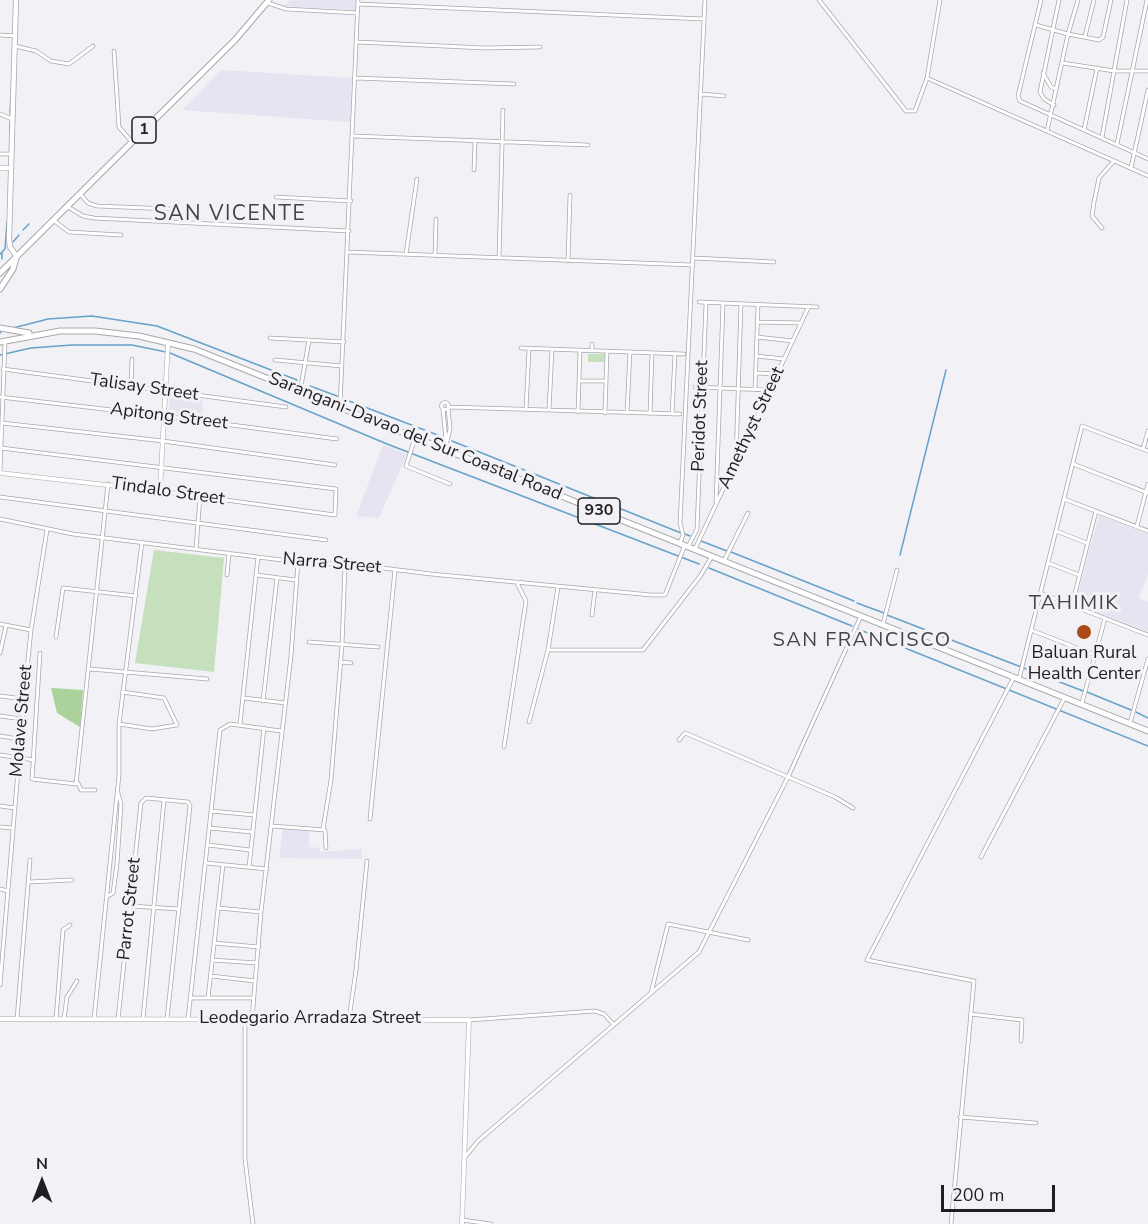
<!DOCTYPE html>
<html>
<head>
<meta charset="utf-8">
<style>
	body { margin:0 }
	#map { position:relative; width:1148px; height:1224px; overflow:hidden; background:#f1f1f6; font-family:"Nunito Sans",sans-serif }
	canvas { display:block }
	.north { position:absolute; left:12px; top:1152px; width:60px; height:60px; -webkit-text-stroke:4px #f1f1f6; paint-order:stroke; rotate:0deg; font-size:16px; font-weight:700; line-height:24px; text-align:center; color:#1f1f21 }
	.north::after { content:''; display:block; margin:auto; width:21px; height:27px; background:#1f1f21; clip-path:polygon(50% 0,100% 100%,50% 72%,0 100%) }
	.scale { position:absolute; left:941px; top:1185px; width:114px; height:27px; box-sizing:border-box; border:3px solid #1f1f21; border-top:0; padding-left:8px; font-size:18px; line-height:21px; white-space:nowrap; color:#1f1f21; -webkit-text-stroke:4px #f1f1f6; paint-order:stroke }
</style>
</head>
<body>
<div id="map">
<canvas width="1148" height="1224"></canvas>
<div class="north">N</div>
<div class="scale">200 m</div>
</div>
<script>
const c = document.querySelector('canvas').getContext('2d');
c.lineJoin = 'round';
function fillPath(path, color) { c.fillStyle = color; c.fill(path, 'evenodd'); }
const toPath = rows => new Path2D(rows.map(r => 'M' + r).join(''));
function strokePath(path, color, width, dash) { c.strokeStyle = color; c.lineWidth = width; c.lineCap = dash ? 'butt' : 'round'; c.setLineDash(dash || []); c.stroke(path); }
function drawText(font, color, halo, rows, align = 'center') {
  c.font = font + ' "Nunito Sans",sans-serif'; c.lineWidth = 6; c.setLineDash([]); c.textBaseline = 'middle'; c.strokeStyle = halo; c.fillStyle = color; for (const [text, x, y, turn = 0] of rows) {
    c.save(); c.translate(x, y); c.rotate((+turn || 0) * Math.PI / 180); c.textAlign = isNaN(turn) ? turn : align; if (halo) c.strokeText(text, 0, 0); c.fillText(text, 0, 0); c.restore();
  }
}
fillPath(toPath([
	[290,0,356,0,355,10,284,6],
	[221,70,352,78,350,122,182,110],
	[170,394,203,399,202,418,168,415],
	[383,445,407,454,379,518,356,516],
	[1099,515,1148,534,1148,574,1139,598,1148,602,1148,631,1075,604],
	[283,828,309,830,309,847,320,848,320,852,362,849,362,859,279,858]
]), '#e5e4f0');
fillPath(toPath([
	[588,354,605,354,604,362,588,362],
	[154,550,224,558,214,672,135,663]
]), '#c6dfbd');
fillPath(toPath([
	[51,688,83,690,80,727,57,713]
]), '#aad29a');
strokePath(toPath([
	[10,113,11,97],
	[10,131,10,123],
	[23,230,29,224],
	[13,242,19,235],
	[0,254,5,249,7,222],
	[2,259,2,253],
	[13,328,48,319,92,316,157,326,297,380],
	[0,333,1,332],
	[170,353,387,444,699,564],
	[0,355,31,348,72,345,132,345,166,352],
	[310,386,337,396],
	[344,399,440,436],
	[452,441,681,533],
	[685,534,690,536],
	[701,541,727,551],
	[731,552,854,601],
	[900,555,946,370],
	[709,568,852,626],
	[857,603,884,613],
	[887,615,1083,691],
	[858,629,1148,746],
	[1087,692,1131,710],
	[1136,712,1148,718]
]), '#67a2cb', 1.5);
const minor = toPath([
	[819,0,906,111,915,111,927,78,1148,176],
	[1041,0,1018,96,1020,101,1148,159],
	[1078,0,1068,34,1099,40,1103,37,1111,0],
	[268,3,286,9,358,13],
	[358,4,704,19],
	[1036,25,1068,34,1047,131],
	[0,35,16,36],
	[1085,36,1094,0],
	[357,42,485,48,540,47],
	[15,46,36,51,51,61,69,64,93,46],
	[114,51,119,127,132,142],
	[1063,63,1114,71,1148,71],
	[1043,73,1051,87,1056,89],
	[355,78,514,84],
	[927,78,940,0],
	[701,94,724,96],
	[1054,105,1044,99,1040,92,1059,0],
	[0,114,12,119],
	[1084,130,1097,68],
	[354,136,588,145],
	[1102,137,1127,0],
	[1117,144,1147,0],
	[0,154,12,154],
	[1131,168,1148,90],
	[474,170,475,141],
	[80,194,88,203,97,206,171,209],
	[276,197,351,201],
	[68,207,83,216,94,218,349,231],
	[53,220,69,232,121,235],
	[1102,228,1092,216,1094,202,1099,178,1114,161],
	[347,252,693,265],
	[406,254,417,179],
	[435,256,436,219],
	[499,258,503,110],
	[694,258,774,262],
	[568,261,570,195],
	[699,302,817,307],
	[758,322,801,323],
	[757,337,793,341],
	[270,338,344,342],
	[521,348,684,354],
	[592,351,592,344],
	[756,356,784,359],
	[275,360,342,366],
	[3,369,286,407],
	[756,373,777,374],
	[579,381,606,381],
	[131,386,132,359],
	[695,387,769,390],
	[755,390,758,305],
	[300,392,309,340],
	[0,397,164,416,337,439],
	'441.5 406a3.5 3.5 0 1 1 7 0a3.5 3.5 0 1 1-7 0Z',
	[340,406,358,0],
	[449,407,680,414],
	[443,409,446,440],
	[526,410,529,349],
	[549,410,552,350],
	[578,412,580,350],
	[605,413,607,351],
	[627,413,630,352],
	[650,414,652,353],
	[672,414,675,354],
	[2,423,163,441,335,465],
	[415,438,406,466,450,484],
	[1,448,336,489,335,515,160,491],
	[1143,449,1148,431],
	[445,450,450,429,448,408],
	[736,458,741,304],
	[1073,464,1148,493],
	[0,472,5,342],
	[0,497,326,540],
	[1064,499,1148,531],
	[716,502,723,303],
	[0,519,73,534,298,562,358,565,431,574,651,595,665,595,685,545],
	[1137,526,1148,484],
	[1056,531,1087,543],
	[680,543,683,535,680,523,705,0],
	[688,547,697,529,706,303],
	[196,549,200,497],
	[695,549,809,306],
	[724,561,748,513],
	[1048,563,1079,575],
	[227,575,229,553],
	[256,575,296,580],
	[1040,593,1148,635],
	[1072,605,1096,511],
	[592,615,595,590],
	[0,624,31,630],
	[883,624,897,570],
	[1031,630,1095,655],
	[56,637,63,588,136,596],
	[309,642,378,647],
	[548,650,643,650,701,575,712,556],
	[0,653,6,626],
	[40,653,32,779,76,784,108,484],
	[341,662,351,663],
	[90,669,207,679],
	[1019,679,1082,426,1148,451],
	[0,696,24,699],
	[244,698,285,703],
	[263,701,277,578],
	[1082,703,1105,618],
	[0,716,22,719],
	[529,722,548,650,558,587],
	[1130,723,1148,659],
	[119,724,152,729,177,725,164,698,122,692],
	[240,724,258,557],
	[0,736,19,739],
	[679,740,685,733,835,797,853,808],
	[504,747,526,601,517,583],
	[0,755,34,760],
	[78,783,81,790,95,790],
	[0,806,15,808],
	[211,811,254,815],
	[370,819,395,570],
	[272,826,325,830,326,848],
	[0,827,13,828],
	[209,828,252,832],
	[323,829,331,780,342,645,345,566],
	[208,845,250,850],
	[981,857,1064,699],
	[206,863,267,869],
	[249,867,264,728],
	[28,882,72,880],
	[0,889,8,891],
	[108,896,113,893,117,864,121,804,118,793],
	[130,906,179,909],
	[218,908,261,912],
	[214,943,259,947],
	[212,960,257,963],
	[211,976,255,981],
	[0,985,24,699,31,630,47,530],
	[651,993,668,924,748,940],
	[192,998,253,998],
	[208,998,223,865],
	[970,1014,1022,1020,1021,1041],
	[17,1019,30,860],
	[56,1019,63,930,70,925],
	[64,1019,67,997,77,981],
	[94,1019,119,775,119,724,142,542],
	[118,1019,141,803,146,798,188,802,190,806,167,1019],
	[143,1019,164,800],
	[188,1019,220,730,230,724,281,731],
	[245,1019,245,1159,253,1224],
	[252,1019,261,912,291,656,298,562],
	[349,1019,356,970,367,861],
	[469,1020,595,1011,604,1014,614,1025],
	[960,1117,1036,1123],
	[465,1157,478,1141,699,952,788,777,861,616],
	[462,1220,491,1224],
	[951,1224,974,981,867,960,1014,677]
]);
const tertiary = toPath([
	[0,168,11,168],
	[0,473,160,491,168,343],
	[0,1019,469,1020,462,1224]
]);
const secondary = toPath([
	[16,0,9,239,10,247,17,257]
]);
const primary = toPath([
	[0,273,235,40,269,0],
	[0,289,13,269,16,258],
	[0,328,29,333],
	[0,342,60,331,95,331,139,336,194,349,1148,731]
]);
strokePath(minor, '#a8a8ac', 4.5);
strokePath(tertiary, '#a8a8ac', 5);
strokePath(secondary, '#a8a8ac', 6);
strokePath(primary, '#a8a8ac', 7);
strokePath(minor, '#fff', 3);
strokePath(tertiary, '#fff', 4);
strokePath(secondary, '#fff', 4.5);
strokePath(primary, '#fff', 5);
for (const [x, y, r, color] of [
	[1084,632,8,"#ae4a17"]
]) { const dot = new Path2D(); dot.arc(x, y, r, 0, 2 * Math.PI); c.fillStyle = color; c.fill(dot); strokePath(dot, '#f1f1f6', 2); }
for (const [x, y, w] of [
	[144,130,24],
	[599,511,42]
]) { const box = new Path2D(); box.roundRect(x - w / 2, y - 13, w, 26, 4.5); c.fillStyle = '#f1f1f6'; c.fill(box); strokePath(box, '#1f1f21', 1.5); }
drawText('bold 16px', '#1f1f21', null, [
	["1",144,130],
	["930",599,511]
]);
drawText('18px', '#1f1f21', '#f1f1f6', [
	["Talisay Street",144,388,8],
	["Peridot Street",701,416,-88],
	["Apitong Street",169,417,7],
	["Amethyst Street",752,428,-65],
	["Sarangani-Davao del Sur Coastal Road",415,437,22],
	["Tindalo Street",168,492,8],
	["Narra Street",332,564,5],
	["Molave Street",22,721,-85],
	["Parrot Street",130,909,-84],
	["Leodegario Arradaza Street",310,1019]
]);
drawText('18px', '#1f1f21', '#f1f1f6', [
	["Baluan Rural",1084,654],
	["Health Center",1084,675]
]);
c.letterSpacing = '1.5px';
drawText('20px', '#444447', '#f1f1f6', [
	["TAHIMIK",1074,604],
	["SAN FRANCISCO",862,641]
]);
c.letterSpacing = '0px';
c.letterSpacing = '1.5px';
drawText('21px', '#444447', '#f1f1f6', [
	["SAN VICENTE",230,215]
]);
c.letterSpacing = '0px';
</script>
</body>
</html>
